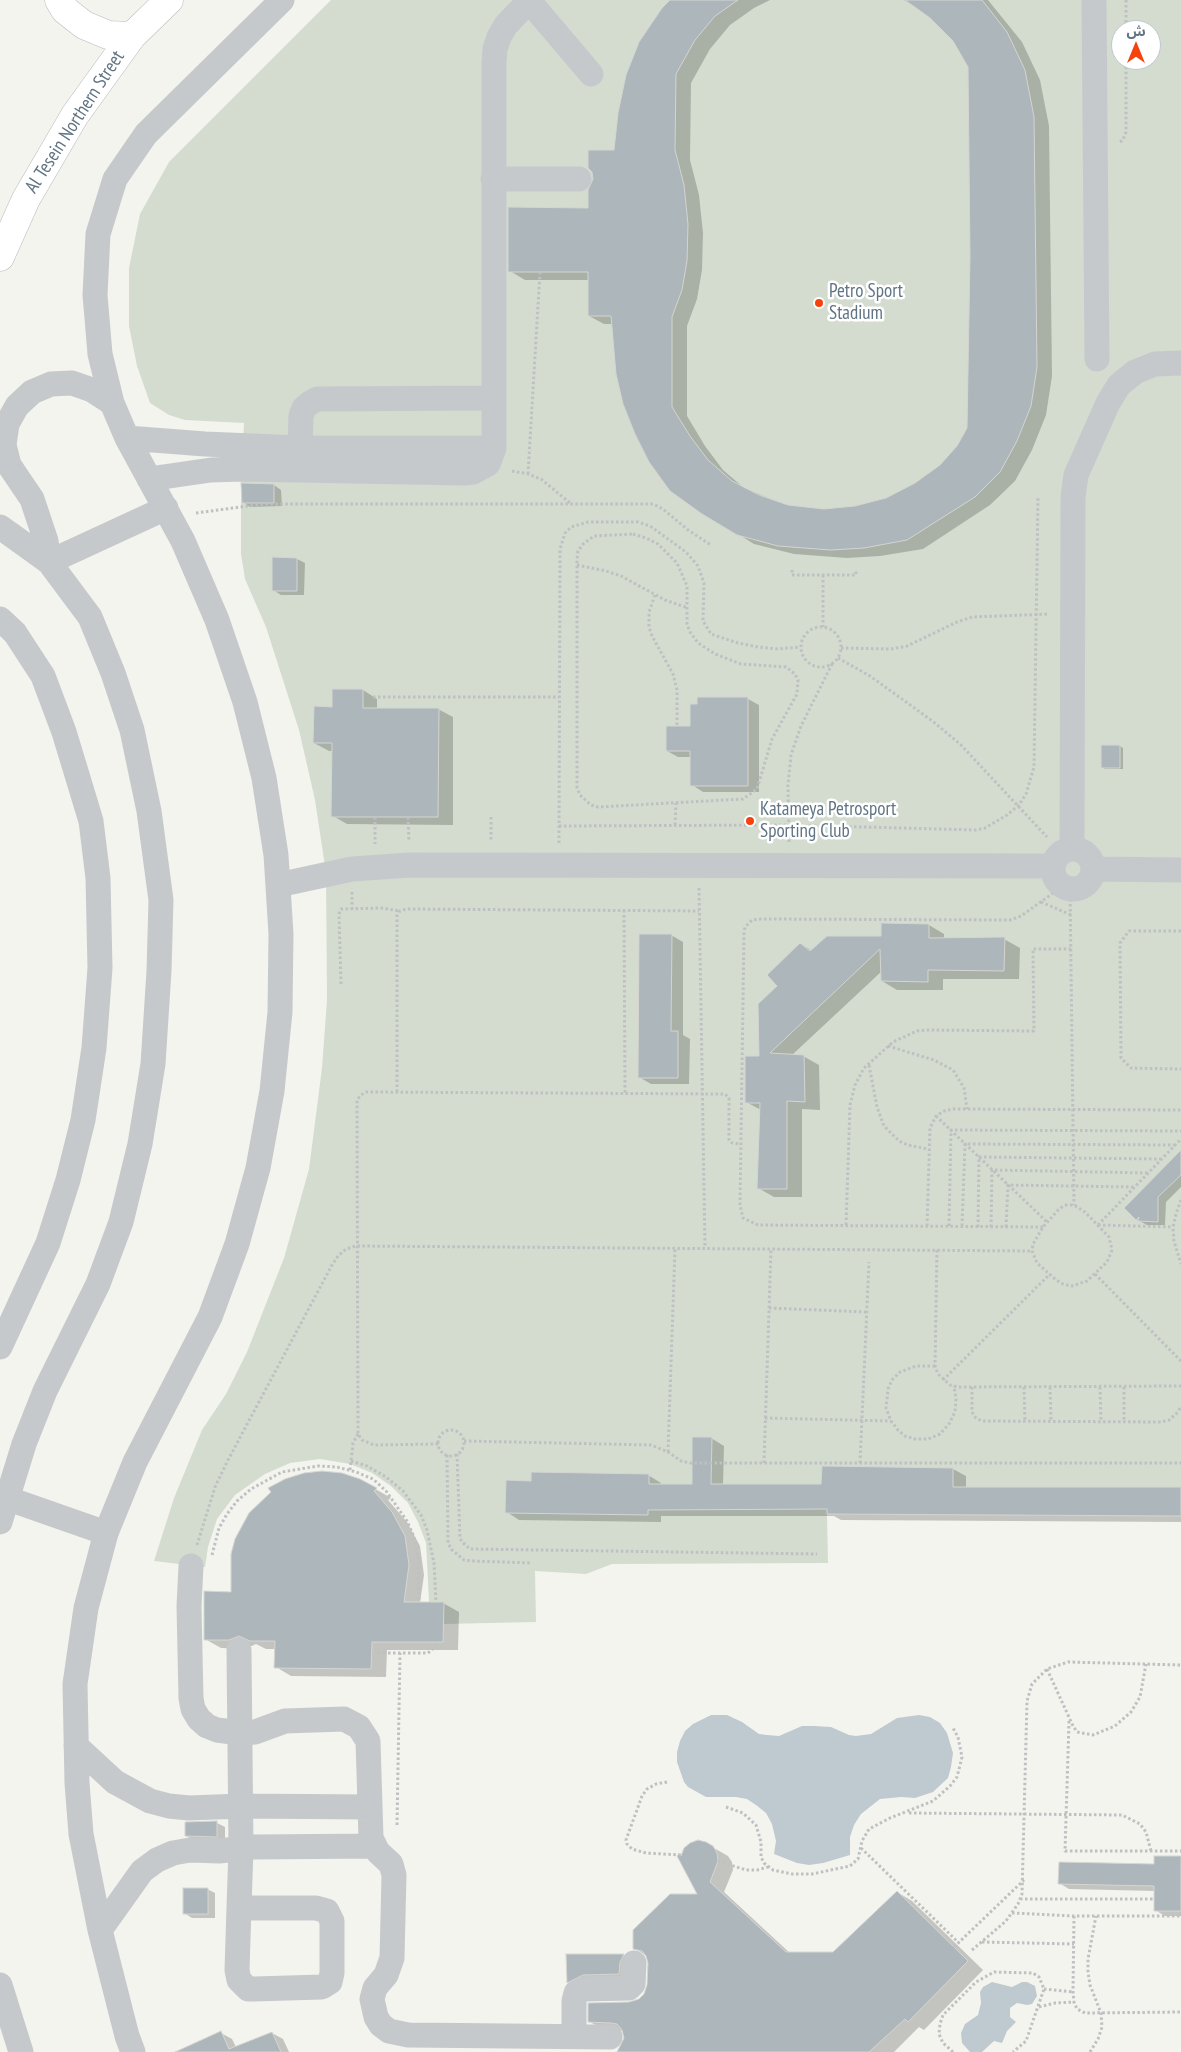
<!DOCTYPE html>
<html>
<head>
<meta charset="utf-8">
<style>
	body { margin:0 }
	#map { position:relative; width:1181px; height:2052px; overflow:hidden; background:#f4f4ef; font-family:"PT Sans Narrow","Noto Sans Arabic",sans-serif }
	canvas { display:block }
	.north { position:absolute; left:1111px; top:20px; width:50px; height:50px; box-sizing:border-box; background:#fff; border:1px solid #bfc7cd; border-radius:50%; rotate:0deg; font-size:14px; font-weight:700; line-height:20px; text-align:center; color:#607483 }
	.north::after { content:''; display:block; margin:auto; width:18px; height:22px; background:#f5420f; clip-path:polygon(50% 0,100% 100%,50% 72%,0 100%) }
</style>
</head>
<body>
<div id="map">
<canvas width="1181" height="2052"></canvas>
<div class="north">ش</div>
</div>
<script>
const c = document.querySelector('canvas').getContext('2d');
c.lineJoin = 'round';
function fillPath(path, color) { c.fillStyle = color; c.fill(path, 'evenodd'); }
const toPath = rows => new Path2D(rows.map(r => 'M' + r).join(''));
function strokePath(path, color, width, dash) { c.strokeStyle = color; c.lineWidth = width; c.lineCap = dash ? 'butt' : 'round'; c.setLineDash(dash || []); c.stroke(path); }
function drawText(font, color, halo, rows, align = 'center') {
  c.font = font + ' "PT Sans Narrow",sans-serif'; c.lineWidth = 5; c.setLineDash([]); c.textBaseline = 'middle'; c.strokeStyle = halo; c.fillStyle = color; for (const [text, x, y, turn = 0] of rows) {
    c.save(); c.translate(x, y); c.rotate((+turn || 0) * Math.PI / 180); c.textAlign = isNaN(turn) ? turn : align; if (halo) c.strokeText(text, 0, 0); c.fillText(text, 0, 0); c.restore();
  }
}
fillPath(toPath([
	[331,0,1181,0,1181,1516,827,1514,828,1563,612,1564,586,1574,535,1571,536,1622,443,1624,443,1602,429,1602,426,1543,418,1522,408,1503,391,1486,372,1473,350,1464,320,1459,290,1463,265,1474,235,1495,217,1519,208,1547,205,1567,154,1561,174,1498,202,1430,226,1394,247,1352,284,1258,309,1169,322,1068,327,1000,326,873,315,800,299,730,266,627,245,579,241,554,241,475,244,423,185,420,169,415,150,403,137,366,129,326,129,268,140,214,169,162],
	[1121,30,1151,30,1151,60,1121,60]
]), '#d4dcd0');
fillPath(toPath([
	[711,1715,727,1715,742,1722,759,1734,767,1735,779,1736,802,1726,814,1726,831,1727,849,1735,856,1736,871,1734,897,1718,919,1715,930,1717,940,1723,947,1733,953,1753,951,1767,948,1778,933,1792,915,1798,901,1797,880,1799,861,1814,854,1825,850,1837,850,1855,823,1863,809,1865,797,1863,774,1854,776,1841,772,1824,766,1813,756,1805,747,1799,736,1797,706,1797,688,1787,684,1782,677,1762,677,1752,680,1741,685,1731,693,1724],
	[992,1982,1012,1987,1022,1982,1027,1982,1035,1986,1037,1996,1032,2004,1027,2005,1017,2003,1010,2008,1010,2017,1016,2022,1007,2031,1002,2043,994,2041,982,2052,970,2052,962,2043,961,2033,965,2024,978,2015,981,2003,980,1992,983,1987]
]), '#becacf');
fillPath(toPath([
	[672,0,770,0,754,8,730,25,710,49,691,83,690,160,699,195,703,233,702,270,697,299,687,326,687,416,705,446,723,470,744,488,788,506,824,510,855,507,886,499,916,484,941,466,958,447,969,428,971,256,970,67,954,41,931,17,904,0,988,0,1022,42,1040,80,1049,126,1052,376,1046,415,1032,450,1015,481,990,505,923,549,880,556,847,558,794,554,754,544,738,534,613,324,604,324,589,316,589,280,525,280,510,271,589,209,595,178,589,168,615,151],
	[274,485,281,490,282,506,250,507,243,502],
	[274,558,297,559,305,563,304,595,281,595,273,590],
	[363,690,377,699,377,709,438,709,453,717,453,825,347,824,333,816,333,751,329,751,314,743,333,708],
	[698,698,748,699,759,705,759,792,703,792,692,785,692,757,678,757,667,751,692,727,698,705],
	[1120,746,1123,748,1123,769,1105,769,1102,767],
	[929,925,944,934,944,939,1004,939,1020,948,1019,979,943,979,943,990,897,990,882,981,882,971,792,1055,803,1056,819,1065,820,1110,802,1109,802,1197,774,1197,758,1188,761,1110,746,1102,779,986,801,944,812,951],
	[671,935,683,942,683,1035,690,1039,689,1084,651,1084,639,1077],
	[1181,1152,1181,1187,1166,1202,1165,1225,1147,1225,1136,1219],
	[711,1438,724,1446,723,1485,823,1485,953,1469,966,1476,966,1488,1181,1488,1181,1522,841,1520,834,1516,661,1516,661,1522,519,1520,507,1512,533,1482,648,1475,661,1483,661,1485,694,1485],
	[360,1480,391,1498,388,1500,407,1522,420,1546,424,1575,420,1603,443,1603,459,1612,458,1650,387,1650,386,1677,291,1676,276,1667,276,1649,266,1649,256,1644,245,1649,221,1648,205,1639,232,1594],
	[186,1823,217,1823,225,1827,225,1840,194,1840,186,1836],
	[705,1843,728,1856,732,1862,733,1870,724,1892,791,1954,834,1954,897,1892,912,1901,983,1970,924,2030,919,2027,894,2052,618,2052,626,2037,624,2031,605,2030,590,2022,639,2000,645,1994,649,1985,650,1963,647,1956,634,1948,699,1896,682,1857],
	[1181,1858,1181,1916,1165,1916,1155,1910,1155,1891,1069,1889,1059,1883,1156,1866],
	[207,1889,215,1893,215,1918,192,1918,184,1913],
	[623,1955,630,1959,626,1978,575,1986,568,1982],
	[221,2033,232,2039,236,2047,272,2033,283,2039,289,2052,199,2052]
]), '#0003');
const building = toPath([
	[670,0,738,0,715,16,695,40,676,74,675,150,684,185,688,224,687,261,682,290,672,317,672,407,690,436,708,460,732,481,759,495,788,505,824,509,855,506,886,498,915,483,940,465,957,446,967,428,970,256,968,67,953,41,930,18,905,0,982,0,1007,32,1025,70,1034,117,1037,367,1031,406,1017,441,1000,472,975,497,907,540,864,548,831,550,778,546,737,535,702,514,670,491,649,462,635,434,623,404,616,374,611,316,588,316,588,272,508,272,508,207,588,208,588,190,593,179,592,172,588,168,588,150,614,150,618,113,626,75,639,42,662,8,670,0],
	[241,483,274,484,274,503,242,503,241,483],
	[272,557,297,558,297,591,272,591,272,557],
	[332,689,363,689,363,708,439,708,438,817,331,817,332,743,313,743,314,706,332,707,332,689],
	[697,697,748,697,748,786,690,786,690,751,666,751,666,726,690,726,690,704,697,704,697,697],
	[1101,745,1120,745,1120,768,1101,768,1101,745],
	[881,923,929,924,929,938,1005,937,1004,971,928,970,928,982,881,981,880,949,770,1053,804,1055,805,1102,787,1101,787,1189,757,1189,760,1103,745,1103,745,1056,759,1056,758,1004,777,986,767,975,800,943,810,951,827,936,881,936,881,923],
	[639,934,672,934,671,1031,678,1031,678,1078,638,1078,639,934],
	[1181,1150,1181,1175,1158,1197,1158,1222,1138,1221,1139,1217,1136,1220,1124,1208,1181,1150],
	[692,1437,712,1437,711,1484,821,1484,822,1466,953,1468,953,1487,1181,1487,1181,1516,827,1514,827,1509,648,1510,648,1515,505,1513,506,1480,531,1481,531,1472,649,1474,649,1484,692,1484,692,1437],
	[322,1471,342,1473,360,1479,377,1488,374,1491,392,1512,405,1536,409,1565,404,1602,444,1602,443,1642,372,1642,371,1669,274,1668,275,1641,250,1641,239,1636,229,1640,204,1640,204,1591,231,1592,231,1554,235,1539,249,1513,271,1492,268,1488,285,1479,304,1473,322,1471],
	[217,1821,217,1837,185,1836,185,1822,217,1821],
	[698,1840,706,1842,713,1846,717,1853,718,1861,710,1882,786,1952,833,1952,897,1891,968,1961,908,2022,905,2019,869,2052,617,2052,624,2038,622,2030,617,2024,611,2023,588,2022,588,2003,629,2002,639,1999,644,1994,647,1985,648,1963,646,1956,642,1951,633,1949,633,1930,670,1894,697,1894,677,1856,679,1854,681,1856,684,1848,690,1843,698,1840],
	[1154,1856,1181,1856,1181,1911,1154,1911,1154,1886,1058,1884,1059,1862,1154,1864,1154,1856],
	[183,1888,208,1888,208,1914,183,1914,183,1888],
	[566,1954,624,1954,620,1962,619,1974,583,1975,567,1983,566,1954],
	[221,2031,229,2049,272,2032,281,2052,175,2052,221,2031]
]);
fillPath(building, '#adb6ba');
strokePath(building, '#d5d5d2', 1);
const major = toPath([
	[59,0,65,10,84,25,108,35,132,36],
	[0,257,26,199,75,115,132,36,169,0]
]);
strokePath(major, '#b6babe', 29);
strokePath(toPath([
	[1126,0,1126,30],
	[1120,142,1123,140,1126,132,1126,60],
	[512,471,528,474,541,479,570,503],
	[528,474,540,272],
	[196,513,263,504,653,504,663,509,688,530,711,545],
	[633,534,646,538,658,544,677,563,687,586,687,624,690,632,698,643,715,654,741,664,786,667,795,674,798,680,797,694,772,739,757,789,743,799,598,807,591,805,580,795,577,788,577,559,578,551,583,544,594,536,633,534],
	[577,565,606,571,621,576,665,600,688,608],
	[792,570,792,575,856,575,856,570],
	[823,575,823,627],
	[655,595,649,612,649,627,652,636,673,674,677,690,677,726],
	'801 647a20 20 0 1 1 40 0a20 20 0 1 1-40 0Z',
	[841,648,891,649,907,646,957,622,972,617,1049,614],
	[838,658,870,676,931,720,960,744,1047,837],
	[373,697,559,697],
	[375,817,375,844],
	[408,817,409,841],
	[491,817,491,842],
	[675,825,676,803],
	[559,826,788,825,976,830,985,828,1007,815,1019,805,1026,794,1034,767,1038,496],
	[789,842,788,785,791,755,801,726,832,664],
	[559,843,560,549,565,533,571,527,588,522,638,522,650,526,686,552,698,566,704,583,703,621,711,634,738,643,758,647,778,649,800,647],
	[699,888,705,1248],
	[1070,889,1074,1205],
	[352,892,352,909],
	[1041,902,1071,915],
	[624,910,625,1093],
	[1181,931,1129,931,1120,943,1121,1058,1131,1068,1181,1069],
	[341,984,339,914,341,909,381,908,400,911],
	[888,1046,934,1060,953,1070,964,1088,967,1109],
	[869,1065,877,1107,884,1126,899,1141,908,1145,928,1149],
	[397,1092,397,916,400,911,406,909,699,911],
	[936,1116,1047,1222],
	[1181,1200,1176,1214,1173,1227,1174,1241,1181,1264],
	[1065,1205,1074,1205,1085,1212,1109,1237,1112,1250,1107,1262,1087,1281,1072,1286,1063,1284,1056,1280,1037,1263,1032,1251,1033,1244,1043,1227,1059,1209,1065,1205],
	[846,1225,850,1105,855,1085,864,1068,893,1042,917,1031,927,1030,1034,1031,1033,949,1071,949],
	[1098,1225,1181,1139],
	[1098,1225,1173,1227],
	[927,1226,930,1128,936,1116,944,1111,953,1109,1181,1110],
	[949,1226,951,1130,1181,1131],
	[962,1226,965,1144,1174,1145],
	[978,1227,979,1157,1161,1159],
	[991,1227,992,1170,1148,1173],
	[1006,1227,1008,1185,1134,1187],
	[1043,1227,758,1225,743,1218,740,1205,744,932,745,927,752,920,762,919,1010,920,1021,916,1056,891],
	[937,1250,935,1366,938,1374,950,1385,958,1387,1181,1386],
	[1095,1274,1181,1361],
	[769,1308,866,1312],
	[935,1366,916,1366,900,1372,892,1380,888,1389,886,1408,891,1421,898,1430,905,1436,915,1439,928,1439,940,1434,949,1424,955,1412,956,1399,954,1386],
	[943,1380,1050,1274],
	[972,1387,972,1412,976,1418,982,1421,1161,1422,1169,1420,1176,1414,1181,1407],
	[1024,1387,1025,1422],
	[1050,1387,1051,1422],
	[1100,1387,1101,1422],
	[1124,1387,1124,1422],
	[765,1418,891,1421],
	'438 1443a13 13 0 1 1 26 0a13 13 0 1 1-26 0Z',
	[464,1441,651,1445,668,1452,681,1461,690,1463,1181,1463],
	[438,1444,374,1445,362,1440,358,1434,357,1106,357,1100,361,1095,366,1092,725,1094,729,1098,729,1140,732,1143,741,1144],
	[668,1452,675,1248],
	[457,1454,460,1538,462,1542,470,1549,817,1554],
	[447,1455,448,1543,452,1550,464,1560,472,1561,531,1563],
	[351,1461,367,1466,386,1477,403,1491,421,1515,427,1530,434,1563,436,1602],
	[764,1463,771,1249],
	[860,1463,869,1262],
	[350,1470,353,1443,358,1434],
	[197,1545,215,1487,228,1460,332,1265,338,1256,346,1249,356,1246,1032,1251],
	[212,1555,219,1528,227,1514,237,1501,251,1489,282,1472,318,1466,337,1467,356,1472,373,1479,386,1491,407,1521,414,1537,418,1556,419,1602],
	[378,1653,428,1653,435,1647,436,1642],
	[1047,1669,1073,1726,1077,1732,1093,1735,1115,1726,1131,1712,1140,1697,1146,1664],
	[1069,1721,1065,1851,1181,1851],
	[667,1782,656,1784,647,1789,642,1796,626,1840,627,1844,632,1849,646,1853,681,1855],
	[726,1807,743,1813,756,1825,761,1842,761,1857,764,1863,773,1870,792,1874,812,1874,850,1866,858,1859,862,1841,869,1829,890,1818,933,1801,950,1786,957,1777,962,1757,958,1737,953,1728],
	[909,1813,1122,1815,1140,1824,1146,1832,1151,1851],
	[397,1825,400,1653],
	[861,1848,959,1943],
	[718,1861,746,1870,757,1870,768,1867],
	[1020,1899,1154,1899],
	[1012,1913,1074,1916,1181,1916],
	[1074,1916,1073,1992,1074,2002,1077,2009,1085,2013,1181,2012],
	[982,1942,1074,1944],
	[954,1947,1024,1880],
	[972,1950,1006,1921,1018,1904,1022,1894,1027,1701,1032,1684,1047,1669,1068,1662,1181,1665],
	[1044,1989,1073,1992],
	[1039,2007,1055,2003,1074,2002],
	[953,2052,943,2043,939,2034,940,2024,943,2015,976,1982,994,1972,1033,1973,1039,1977,1044,1989,1026,2041,1013,2052],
	[1090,2052,1098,2039,1102,2027,1101,2013,1090,1985,1088,1972,1088,1959,1096,1916]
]), '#bec0c2', 3, [2.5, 2.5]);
strokePath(toPath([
	[1094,0,1097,359],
	[529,1,591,74],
	[493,179,579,179],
	[112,403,92,390,72,383,51,384,32,392,17,406,7,424,4,445,9,465,32,499,46,541,49,562,166,508],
	[127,438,205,444,300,448,494,448],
	[300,448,301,416,304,408,310,403,317,399,494,398],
	[149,479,211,470,242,469,464,473,473,472,488,464,494,448,494,63,495,49,499,37,506,25,530,0],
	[0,527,49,562,90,617,113,673,132,730,149,811,161,900,159,971,153,1064,140,1144,121,1222,98,1284,45,1391,24,1444,0,1522],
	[0,619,15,633,43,676,64,732,91,821,98,878,100,968,94,1048,83,1120,68,1180,48,1243,0,1347],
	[1072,849,1073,497,1076,475,1108,403,1119,385,1135,372,1155,364,1181,363],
	'1053 869a20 20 0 1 1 40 0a20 20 0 1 1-40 0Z',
	[1093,869,1181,870],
	[278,885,352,869,410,865,1053,866],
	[6,1498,106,1533],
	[191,1566,189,1606,191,1698,193,1709,199,1719,207,1726,217,1730,240,1733,255,1732,285,1721,344,1719,359,1727,368,1741,371,1838,378,1852,391,1864,394,1875,392,1958,386,1975,375,1988,372,1999,376,2017,381,2025,389,2031,408,2035,610,2037],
	[76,1746,115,1782,150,1801,169,1806,189,1808,241,1806,370,1807],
	[239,1908,316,1908,327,1911,332,1921,332,1973,330,1982,322,1987,254,1989,248,1989,239,1980,237,1970,239,1908,241,1848,239,1650],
	[100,1930,142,1871,157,1860,173,1853,190,1850,219,1851,253,1847,374,1846],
	[0,1985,21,2052],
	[574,2036,574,2001,576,1993,584,1989,629,1988,633,1984,634,1963],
	[133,2052,127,2036,100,1930,81,1834,77,1783,75,1684,86,1608,106,1533,135,1462,210,1317,237,1244,258,1168,272,1091,280,1012,281,934,276,855,264,778,245,702,217,620,183,541,127,438,112,403,100,354,95,295,98,234,115,179,146,134,282,0]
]), '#c6c9cc', 25);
strokePath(major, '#fff', 28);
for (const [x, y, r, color] of [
	[819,303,5,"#f5420f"],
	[750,821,5,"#f5420f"]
]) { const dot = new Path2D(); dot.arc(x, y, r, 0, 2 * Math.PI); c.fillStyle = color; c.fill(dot); strokePath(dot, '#fff', 2); }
drawText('19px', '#607483', '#fff', [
	["Al Tesein Northern Street",75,122,-57]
]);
drawText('19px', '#607483', '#fff', [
	["Petro Sport",829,292],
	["Stadium",829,314],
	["Katameya Petrosport",760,810],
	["Sporting Club",760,832]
], 'left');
</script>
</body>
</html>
